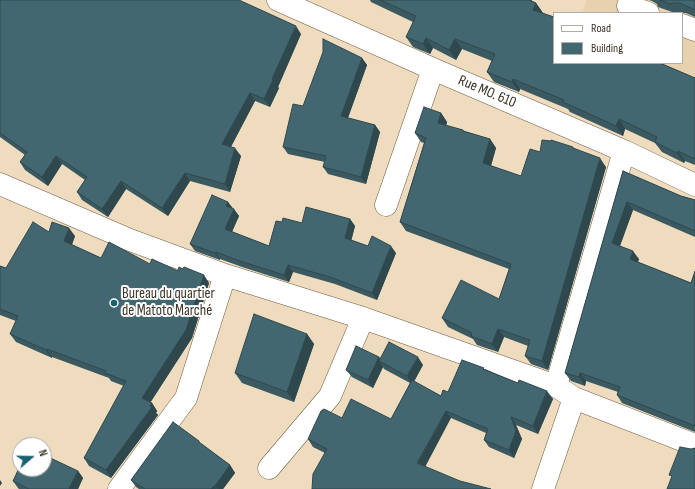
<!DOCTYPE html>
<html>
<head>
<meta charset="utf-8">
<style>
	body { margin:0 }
	#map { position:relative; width:695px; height:489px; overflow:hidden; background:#efdcbf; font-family:"Sofia Sans Condensed",sans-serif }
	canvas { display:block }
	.legend { position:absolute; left:553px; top:12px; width:130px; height:52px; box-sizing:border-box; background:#fff; border:1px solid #b0ada9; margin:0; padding:5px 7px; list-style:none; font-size:12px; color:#3a3327 }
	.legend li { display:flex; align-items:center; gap:8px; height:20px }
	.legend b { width:20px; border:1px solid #b0ada9 }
	.north { position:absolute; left:12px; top:437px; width:40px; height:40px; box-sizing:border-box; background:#fff; border:1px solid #b0ada9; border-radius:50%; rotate:70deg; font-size:11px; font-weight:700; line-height:16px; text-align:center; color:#3a3327 }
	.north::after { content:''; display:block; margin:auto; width:14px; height:18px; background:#1a6271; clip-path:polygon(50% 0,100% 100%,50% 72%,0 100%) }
</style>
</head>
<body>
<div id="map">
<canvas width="695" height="489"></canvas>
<ul class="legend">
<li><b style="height:5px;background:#fff"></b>Road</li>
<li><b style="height:11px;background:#436770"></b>Building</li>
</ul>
<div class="north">N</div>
</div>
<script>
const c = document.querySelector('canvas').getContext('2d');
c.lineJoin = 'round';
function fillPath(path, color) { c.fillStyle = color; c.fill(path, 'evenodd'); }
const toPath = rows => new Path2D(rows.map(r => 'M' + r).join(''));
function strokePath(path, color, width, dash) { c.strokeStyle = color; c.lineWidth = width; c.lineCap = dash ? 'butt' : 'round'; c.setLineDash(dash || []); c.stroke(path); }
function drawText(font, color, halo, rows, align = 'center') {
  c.font = font + ' "Sofia Sans Condensed",sans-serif'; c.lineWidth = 4; c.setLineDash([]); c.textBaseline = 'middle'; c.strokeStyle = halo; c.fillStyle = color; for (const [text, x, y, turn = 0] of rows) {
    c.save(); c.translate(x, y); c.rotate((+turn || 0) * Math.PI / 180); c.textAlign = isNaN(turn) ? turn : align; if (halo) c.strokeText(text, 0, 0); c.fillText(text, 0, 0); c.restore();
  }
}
fillPath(toPath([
	[587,0,695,0,695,80,659,63,682,63,682,13,582,13]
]), '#e8d1ae');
const minor = toPath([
	[278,0,433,69,624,151,695,185],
	[630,0,628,6,648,13],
	[682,25,695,30],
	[0,184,130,240,225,275,363,318,556,386,574,398,695,445],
	[386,205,433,69],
	[556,386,624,151],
	[269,468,330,396,363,318],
	[119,489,186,398,225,275],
	[543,489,574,398]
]);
strokePath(minor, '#705f45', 23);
strokePath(minor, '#fff', 22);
fillPath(toPath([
	[0,0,301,34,278,87,279,88,270,107,255,101,231,147,241,156,230,192,190,181,168,216,126,189,108,217,82,200,77,192,85,180,62,164,48,186,25,170,20,162,25,155,0,137],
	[370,0,532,0,532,1,536,3,543,13,695,78,695,165,685,161,684,163,662,152,655,143,625,129,623,136,570,112,568,109,520,89,519,92,494,82,487,72,492,61,462,49,456,60,433,48,430,54,413,47,406,37,413,22,371,2],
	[649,0,695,0,695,17,686,13,675,13,658,7,657,4,652,1],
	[362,58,367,65,348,118,375,125,380,132,366,184,328,174,323,167,325,162,288,154,283,147,303,106],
	[441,113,447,122,446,126,463,130,464,131,490,139,496,148,491,166,521,176,540,152,574,148,606,167,548,370,531,364,525,356,528,346,504,337,498,352,477,345,473,339,448,327,442,318,499,299,509,269,406,231,400,222,424,143,421,142,415,133],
	[623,171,681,196,695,200,695,237,633,210,620,246,639,259,638,262,691,283,695,271,695,432,622,403,617,395,618,392,586,381,585,386,571,381,565,373],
	[228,202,239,216,232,232,269,246,282,222,302,223,350,219,355,226,351,240,368,246,396,253,377,300,335,284,293,272,289,282,242,267,220,259,220,260,195,251,190,244],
	[49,232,75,236,72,245,101,258,150,264,178,271,209,283,192,338,150,403,152,403,157,411,156,413,158,415,111,478,89,466,84,458,124,386,111,381,109,378,52,357,52,358,16,342,10,334,16,321,0,315,0,266,6,268],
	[307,334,314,344,294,402,242,383,235,373],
	[379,357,380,359,423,365,414,382,441,396,485,369,553,399,538,434,516,425,522,439,514,458,489,447,484,440,486,433,451,418,325,453,313,447,308,439,391,419,410,383,384,369,383,367,373,388,352,377,346,370],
	[201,444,230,465,235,473,223,489,139,489,136,487,131,480],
	[20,469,78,471,83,478,78,489,19,489,18,488,13,481]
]), '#3a5960');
fillPath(toPath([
	[536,3,543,13,540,20,533,10],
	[296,26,301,34,278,87,279,88,270,107,264,99,272,79],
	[426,38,433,48,430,54,423,44],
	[455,39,462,49,456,60,449,50],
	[362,58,367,65,346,123,341,116],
	[513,79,520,89,519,92,512,82],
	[250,93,255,101,228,152,222,144],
	[441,113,447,122,444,132,438,123],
	[619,119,625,129,623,136,616,126],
	[375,125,380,132,366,184,361,177],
	[490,139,496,148,489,172,483,163],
	[235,148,241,156,230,192,225,184],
	[678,151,685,161,684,163,677,153],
	[56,156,62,164,48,186,42,177],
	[600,158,606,167,548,370,542,361],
	[185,173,190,181,168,216,162,208],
	[121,181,126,189,108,217,102,209],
	[228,202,233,209,226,206],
	[627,202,633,210,618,251,612,243],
	[234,209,239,216,230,236,225,229],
	[350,219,355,226,350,246,345,238],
	[69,228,75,236,70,249,64,241],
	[391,246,396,253,377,300,372,293],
	[633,251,639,259,636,267,630,259],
	[216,252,220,259,220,260,215,253],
	[288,265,293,272,289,282,284,275],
	[204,275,209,283,192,338,148,406,142,398],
	[498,329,504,337,498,352,492,344],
	[307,334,314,344,294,402,287,392],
	[47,349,52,357,52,358,46,350],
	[379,357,383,363,379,361,383,367,373,388,368,380],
	[418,357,423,365,412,384,407,376],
	[580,373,586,381,585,386,579,377],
	[547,391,553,399,538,434,533,426],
	[152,403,157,411,156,413,158,415,111,478,106,470],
	[446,411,451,418,423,471,417,463],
	[511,417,516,425,522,439,514,458,509,450],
	[230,465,235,473,223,489,217,489,215,486],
	[78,471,83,478,78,489,69,489],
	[0,480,2,483,0,486],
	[214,486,216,489,211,489]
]), '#2f484e');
const building = toPath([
	[0,0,239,0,296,26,272,79,273,80,264,99,250,93,222,144,235,148,225,184,185,173,162,208,121,181,102,209,77,192,87,177,56,156,42,177,20,162,27,152,0,133,0,0],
	[380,0,529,0,536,3,533,10,554,17,554,63,660,63,695,78,695,159,678,151,677,153,655,142,657,137,619,119,616,126,563,102,564,100,513,79,512,82,487,72,495,54,455,39,449,50,426,38,423,44,406,37,416,16,380,0],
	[660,0,695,0,695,10,693,9,680,3,673,3,670,4,660,0],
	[323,39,362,58,341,116,375,125,361,177,323,167,326,156,283,147,293,104,303,106,323,52,323,39],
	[424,107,441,113,438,123,463,130,463,131,490,139,483,163,521,176,530,149,540,152,542,140,551,141,551,140,573,147,573,148,600,158,542,361,525,356,530,340,498,329,492,344,471,336,472,333,442,318,461,280,499,299,511,264,400,222,426,138,415,133,424,107],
	[623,171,681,196,695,200,695,231,627,202,612,243,633,251,630,259,691,283,695,271,695,426,617,395,620,387,580,373,579,377,565,373,623,171],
	[212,195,228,202,226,206,234,209,225,229,269,246,276,221,282,222,283,218,302,223,306,207,350,219,345,238,368,246,372,236,391,246,372,293,330,277,288,265,284,275,237,260,216,252,215,253,190,244,212,195],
	[33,222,49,232,52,222,69,228,64,241,101,258,109,242,150,264,152,259,178,271,179,267,183,269,184,267,204,275,186,330,142,398,152,403,150,406,152,407,106,470,84,458,126,381,105,373,106,371,47,349,46,350,10,334,18,316,0,309,0,266,6,268,33,222],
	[254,314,307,334,287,392,235,373,254,314],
	[389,342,418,357,407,376,379,361,389,342],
	[356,346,379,357,368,380,346,370,356,346],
	[462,360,484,368,483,369,518,383,519,380,547,391,533,426,511,417,516,431,509,450,484,440,488,429,446,411,417,463,460,481,491,489,312,489,313,474,327,449,308,439,321,411,324,409,342,418,351,399,391,419,412,380,441,396,443,390,448,392,462,360],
	[173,422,199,441,199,442,230,465,215,486,214,486,211,489,145,489,131,480,173,422],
	[680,447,691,449,695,448,695,489,667,489,672,476,669,475,680,447],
	[44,455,78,471,69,489,29,489,13,481,20,466,20,469,44,469,44,455]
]);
fillPath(building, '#436770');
strokePath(building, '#2f484e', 1);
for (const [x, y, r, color] of [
	[114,303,4,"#1a6271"]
]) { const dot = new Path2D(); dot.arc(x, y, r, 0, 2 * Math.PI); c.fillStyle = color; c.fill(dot); strokePath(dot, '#fff', 1.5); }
drawText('15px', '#3a3327', '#fff', [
	["Rue MO. 610",487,92,23]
]);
drawText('15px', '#3a3327', '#fff', [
	["Bureau du quartier",122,294],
	["de Matoto Marché",122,311]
], 'left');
</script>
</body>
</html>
